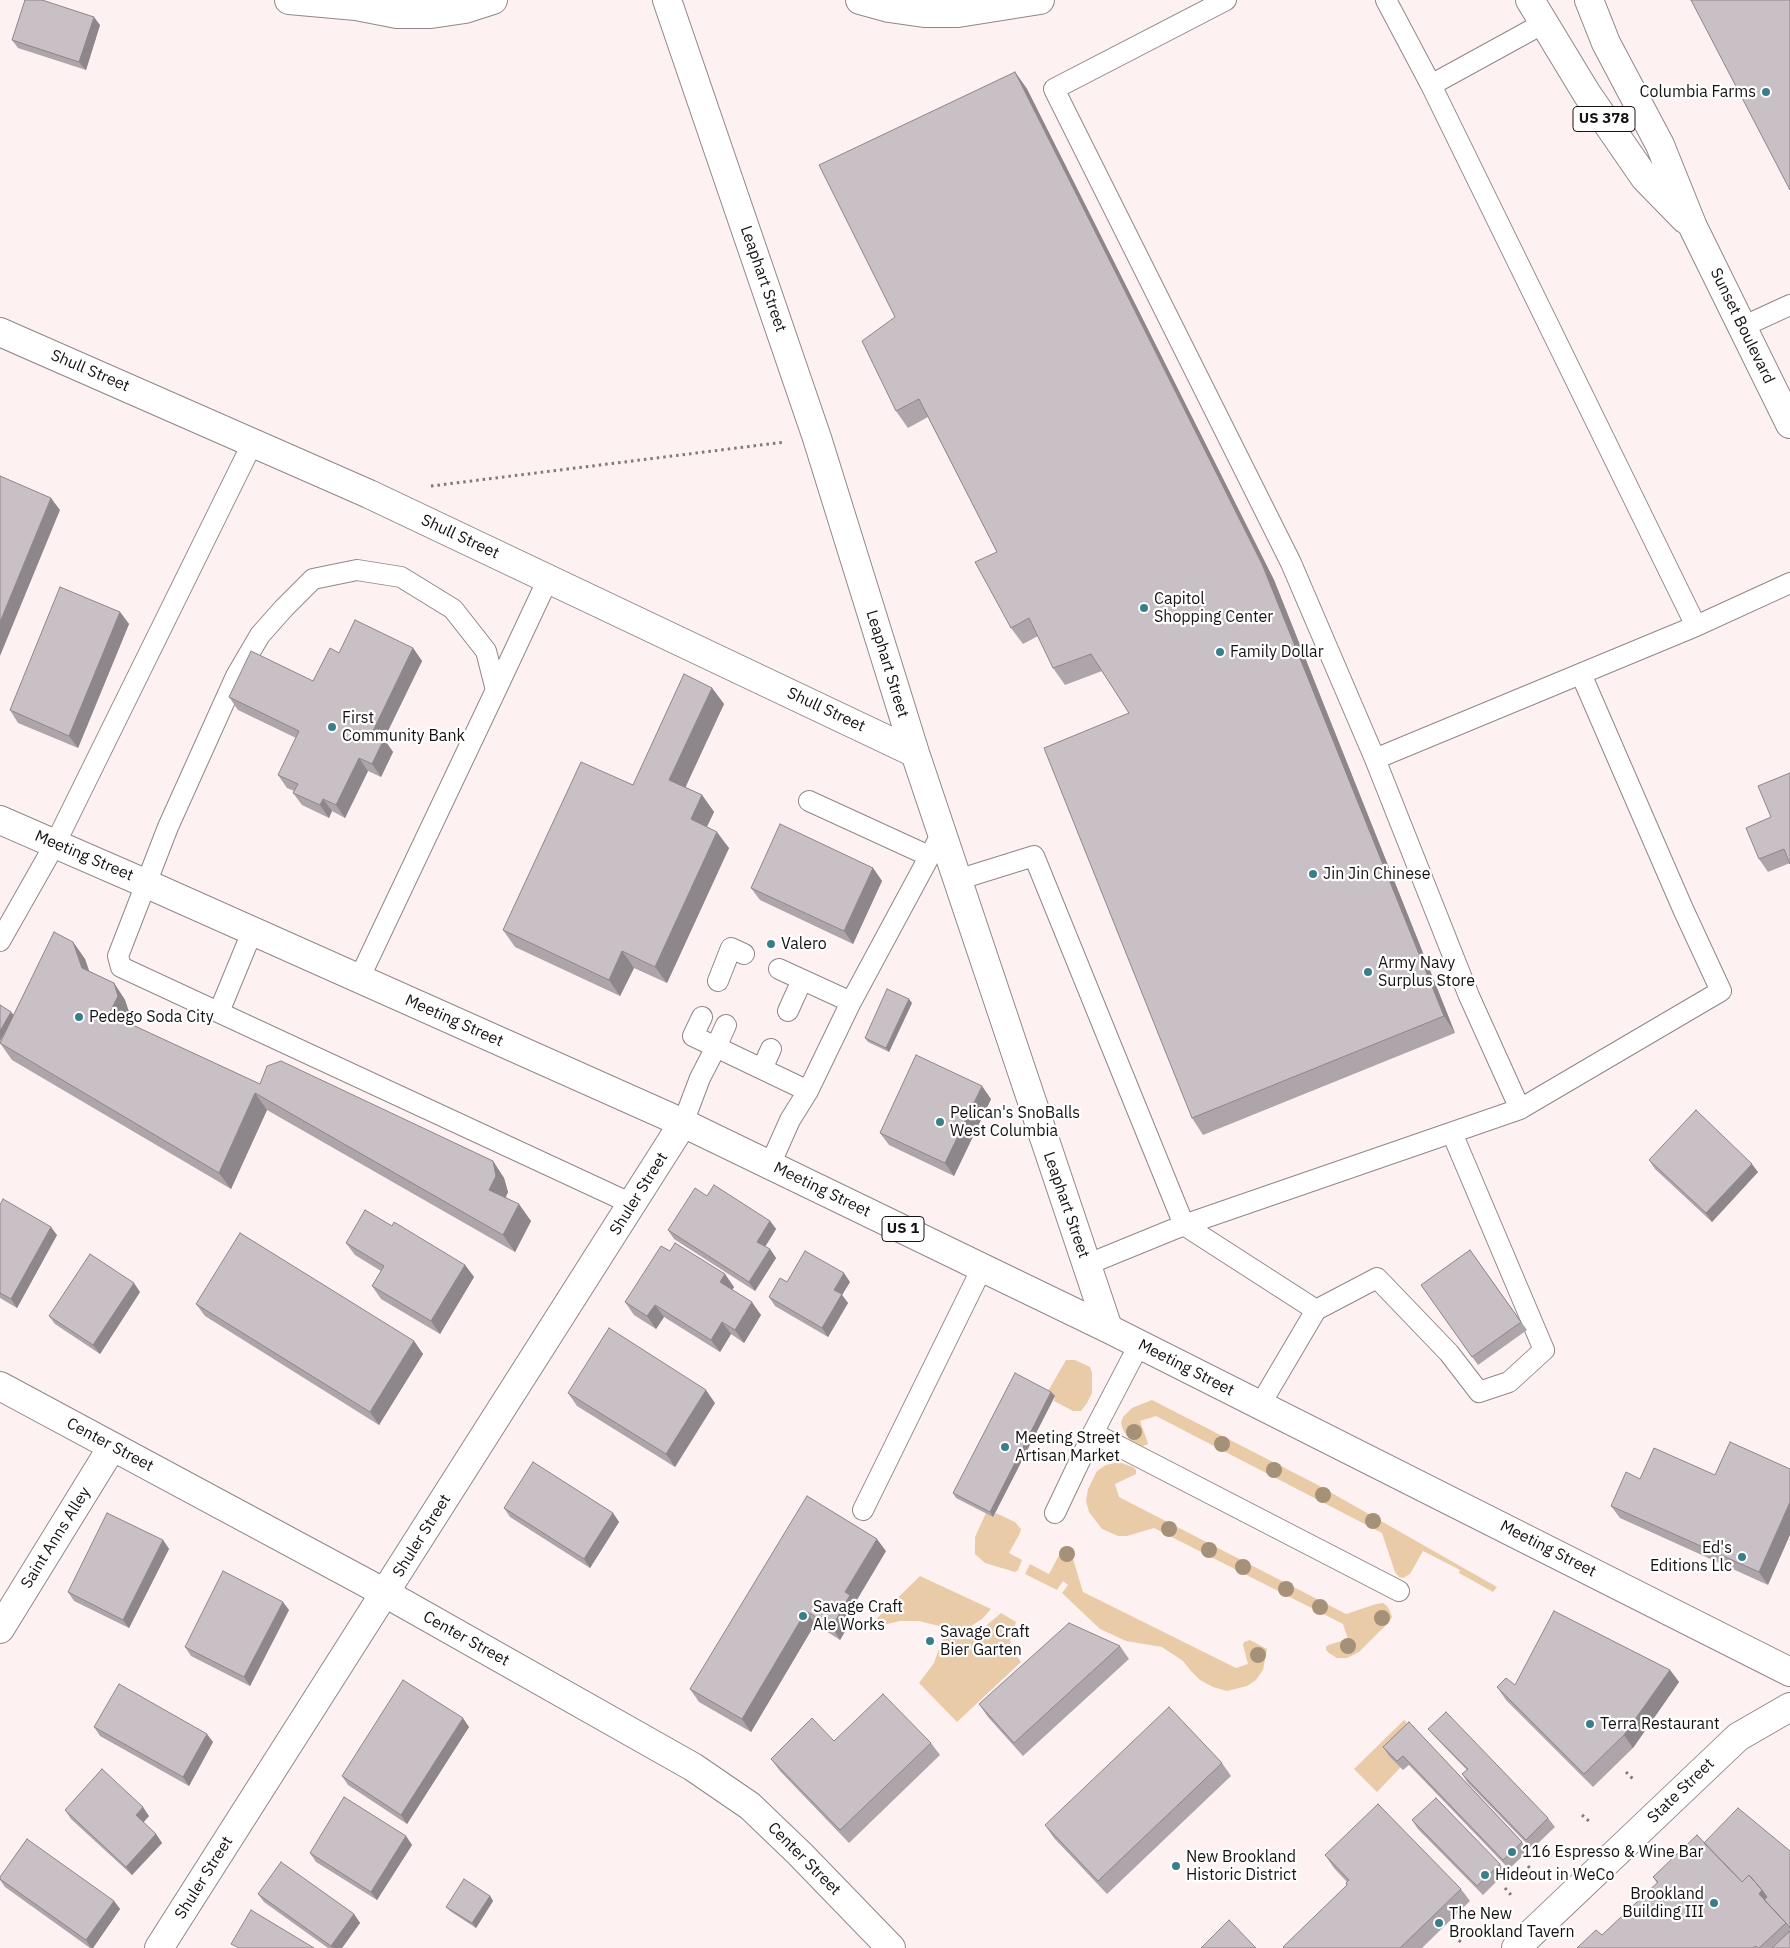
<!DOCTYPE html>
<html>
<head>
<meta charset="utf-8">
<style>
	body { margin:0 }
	canvas { display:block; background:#fdf1f2 }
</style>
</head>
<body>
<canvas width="1790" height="1948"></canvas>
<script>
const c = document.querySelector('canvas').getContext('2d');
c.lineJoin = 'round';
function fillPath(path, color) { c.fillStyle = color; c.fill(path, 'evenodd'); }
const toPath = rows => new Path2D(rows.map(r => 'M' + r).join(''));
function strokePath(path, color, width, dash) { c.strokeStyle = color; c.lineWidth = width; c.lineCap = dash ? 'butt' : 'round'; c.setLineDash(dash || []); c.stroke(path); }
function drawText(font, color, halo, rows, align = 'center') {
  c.font = font + ' "IBM Plex Sans",sans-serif'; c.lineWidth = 4.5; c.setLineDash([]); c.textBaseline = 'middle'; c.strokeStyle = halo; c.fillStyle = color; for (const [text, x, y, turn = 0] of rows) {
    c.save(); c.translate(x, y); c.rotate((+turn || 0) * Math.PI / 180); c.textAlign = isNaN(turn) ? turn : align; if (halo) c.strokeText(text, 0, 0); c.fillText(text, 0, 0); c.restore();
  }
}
fillPath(toPath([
	[1066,1360,1075,1360,1090,1367,1092,1373,1092,1393,1087,1403,1081,1411,1073,1411,1054,1401,1055,1397,1047,1393],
	[1152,1400,1316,1484,1497,1587,1493,1592,1459,1573,1460,1570,1423,1551,1410,1574,1403,1578,1399,1577,1395,1572,1382,1533,1156,1416,1140,1421,1148,1443,1147,1445,1142,1446,1131,1440,1124,1432,1121,1423,1123,1417,1132,1408],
	[1119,1462,1133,1467,1136,1470,1136,1474,1115,1484,1119,1497,1346,1614,1376,1604,1383,1603,1387,1606,1390,1611,1392,1617,1389,1622,1359,1652,1347,1658,1337,1658,1329,1653,1326,1650,1326,1647,1328,1645,1348,1639,1343,1624,1154,1528,1127,1536,1118,1536,1102,1529,1089,1512,1086,1501,1088,1489,1097,1471,1106,1465],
	[986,1513,993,1517,996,1513,1015,1522,1021,1529,1020,1533,1009,1553,1022,1560,1018,1570,1015,1572,985,1563,975,1554,975,1537],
	[1064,1546,1070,1549,1083,1592,1236,1668,1248,1664,1243,1645,1244,1642,1250,1640,1267,1649,1263,1670,1256,1680,1247,1686,1227,1691,1213,1687,1200,1680,1191,1671,1183,1661,1162,1647,1126,1641,1100,1629,1062,1593,1068,1585,1063,1581,1057,1590,1025,1574,1030,1564,1049,1574],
	[920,1576,991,1609,982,1619,965,1630,947,1628,919,1621,900,1621,883,1625,871,1633,867,1628],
	[1001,1613,1016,1622,1010,1640,1013,1650,1021,1662,957,1722,919,1683,934,1663,943,1638,964,1639,973,1637],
	[1404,1720,1415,1731,1389,1755,1401,1767,1377,1792,1354,1769]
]), '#e9cca7');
const lane = toPath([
	[1226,0,1054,89,1291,563,1375,759,1696,626],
	[1386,0,1431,85],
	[1544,23,1431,85,1696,626,1790,583],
	[1742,327,1790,305],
	[496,690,548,579],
	[1375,759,1469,996,1520,1109,1721,991,1683,909,1581,674],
	[809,801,929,856],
	[957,880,1034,856,1184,1225,1316,1310,1260,1405],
	[0,941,55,844,253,442],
	[779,969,851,1002],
	[359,979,496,690,486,651,453,609,401,577,357,570,313,579,284,608,260,635,236,676,168,827,118,956,121,967,632,1204],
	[718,981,731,948,744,954],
	[788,1011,802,980],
	[219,1012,252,932],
	[702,1017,693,1036,716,1047,726,1025],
	[762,1069,771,1049],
	[808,1091,851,1002,942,833],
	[683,1123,700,1078,716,1047,808,1091,790,1120,770,1165],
	[1086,1265,1184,1225,1520,1109],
	[1316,1310,1377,1278,1449,1353,1479,1392,1509,1382,1544,1350,1452,1133],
	[1093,1433,1399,1591],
	[863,1510,982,1268],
	[1055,1513,1093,1433,1139,1345]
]);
const street = toPath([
	[289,0,356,6,397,14,431,14,465,9,493,0],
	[667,0,817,438,915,753,1108,1328],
	[0,332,369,494,915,753],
	[0,1386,385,1593,693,1767,750,1806,800,1854,891,1948],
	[0,1629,112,1447],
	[159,1948,683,1123]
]);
const secondary = toPath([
	[1516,1948,1738,1737,1790,1707]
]);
const primary = toPath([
	[1530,0,1587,94,1645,178,1685,219],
	[1589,0,1606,43,1660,145,1693,227,1790,424],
	[0,820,147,884,683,1123,1111,1330,1790,1672]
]);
const highway = toPath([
	[860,0,889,8,924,13,958,13,1040,0]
]);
strokePath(lane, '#918788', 22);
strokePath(street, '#918788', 30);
strokePath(secondary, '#918788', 30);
strokePath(primary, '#918788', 30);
strokePath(highway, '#918788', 30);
strokePath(toPath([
	[431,486,785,442],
	[1626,1772,1634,1780],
	[1582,1815,1590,1822],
	[1544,1851,1552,1859],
	[1528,1866,1535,1874],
	[1505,1888,1512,1896],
	[1454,1936,1463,1944]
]), '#807879', 3, [2.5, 4]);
strokePath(lane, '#fff', 20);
strokePath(street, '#fff', 28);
strokePath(secondary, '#fff', 28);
strokePath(primary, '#fff', 28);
strokePath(highway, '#fff', 28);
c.fillStyle = '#a59078';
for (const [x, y] of [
	[1134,1432],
	[1222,1444],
	[1274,1470],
	[1323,1495],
	[1373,1521],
	[1169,1529],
	[1209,1550],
	[1067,1554],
	[1243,1567],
	[1286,1589],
	[1320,1607],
	[1382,1618],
	[1348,1646],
	[1258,1655]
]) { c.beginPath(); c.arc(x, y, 8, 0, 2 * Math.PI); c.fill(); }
fillPath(toPath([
	[100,25,86,70,18,48,12,40],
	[1015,72,1027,89,1274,580,1455,1033,1203,1135,1192,1118,1129,713,1102,671,1065,685,1053,668,1038,636,1023,644,1011,628,997,552,928,417,908,428,896,411,895,317],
	[120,612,129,624,78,748,18,723,10,710],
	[413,648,422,661,384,739,393,752,381,777,368,771,345,818,332,811,329,818,302,805,293,793,294,791,287,788,278,775,296,738,238,710,229,697,313,681,339,653],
	[712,688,724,704,685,787,702,795,714,812,707,827,729,848,667,983,634,968,620,996,515,947,503,930,633,785],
	[1771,817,1790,863,1768,872,1759,859],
	[873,868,882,881,853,944,760,900,751,888],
	[73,942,85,959,89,971,114,983,125,1000,129,1012,125,1022,260,1084,493,1161,504,1178,508,1192,506,1197,531,1221,515,1252,267,1110,231,1189,12,1060,0,1043,10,1024,0,1041,0,1005,11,1012,14,1015],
	[912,1003,889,1052,868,1042,865,1038],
	[991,1099,954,1176,889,1145,880,1133],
	[1649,1160,1758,1172,1712,1222,1655,1169],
	[707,1196,770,1221,776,1229,765,1247,770,1249,776,1258,755,1291,674,1239,668,1230],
	[0,1205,57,1235,17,1308,0,1298],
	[346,1243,465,1265,474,1277,440,1334,381,1299,372,1286,381,1271,355,1255],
	[1470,1250,1527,1330,1478,1365,1421,1285],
	[787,1282,850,1282,842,1295,848,1303,828,1337,775,1306,769,1297],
	[734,1287,732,1290,761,1315,744,1343,731,1334,720,1352,664,1317,656,1329,634,1315,625,1302],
	[140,1292,100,1354,55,1324,49,1316],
	[196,1304,414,1341,423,1354,379,1425,205,1316],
	[1051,1392,1055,1396,993,1517,956,1498,953,1493],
	[568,1393,715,1403,675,1467,577,1406],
	[1715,1475,1768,1585,1620,1518,1611,1506],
	[504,1508,613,1513,619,1522,590,1568,510,1517],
	[163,1540,169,1549,129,1628,74,1601,68,1592],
	[886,1551,855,1603,859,1608,840,1640,815,1624,751,1732,699,1702,690,1689],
	[289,1610,250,1686,191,1656,185,1647],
	[1120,1646,1129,1659,1023,1756,988,1717,979,1704],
	[1670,1670,1679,1682,1633,1748,1593,1787,1506,1700,1497,1687],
	[1409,1722,1522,1842,1528,1851,1509,1869,1409,1765,1403,1770,1389,1756,1383,1747],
	[94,1727,213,1742,189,1786,100,1736],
	[469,1727,407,1824,348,1785,342,1776],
	[1428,1729,1548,1818,1555,1827,1532,1849,1468,1783,1462,1774,1467,1770,1435,1737],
	[834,1741,931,1743,940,1755,849,1843,780,1771,771,1759],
	[1222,1763,1231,1776,1107,1894,1054,1838,1045,1825],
	[65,1810,149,1816,143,1822,156,1834,162,1843,132,1875,71,1819],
	[1412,1820,1500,1864,1506,1872,1483,1895,1418,1829],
	[406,1836,412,1845,377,1900,316,1862,310,1853],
	[1704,1843,1790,1851,1790,1948,1577,1948,1602,1935,1657,1883,1653,1877],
	[1325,1855,1461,1889,1470,1901,1422,1948,1283,1948,1347,1885,1346,1883,1347,1882,1334,1868],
	[0,1877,114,1901,120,1909,93,1948,90,1948,5,1887,0,1880],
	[258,1894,354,1914,360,1923,342,1948,328,1948,264,1902],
	[490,1896,493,1901,476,1928,450,1911,446,1907]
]), '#ada5aa');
fillPath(toPath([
	[94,17,100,25,86,70,79,62],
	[1015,72,1027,89,1274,580,1455,1033,1444,1016],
	[51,498,60,510,0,656,0,622],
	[120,612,129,624,78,748,69,736],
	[413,648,422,661,384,739,393,752,381,777,372,764,372,733],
	[712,688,724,704,681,797,669,780],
	[359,758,368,771,345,818,336,805],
	[702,795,714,812,702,836,691,819],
	[323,799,332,811,329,818,320,805],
	[717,832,729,848,667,983,655,967],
	[873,868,882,881,853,944,844,931],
	[73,942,85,959,94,985,82,968],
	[622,951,634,968,620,996,609,980],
	[114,983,125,1000,129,1012,121,1031,109,1014],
	[909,999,912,1003,889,1052,886,1048],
	[11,1012,14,1016,0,1041,0,1031],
	[982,1086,991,1099,954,1176,945,1163],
	[255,1093,267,1110,231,1189,219,1173],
	[493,1161,504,1178,508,1192,501,1206,489,1190],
	[1752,1164,1758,1172,1712,1222,1706,1213],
	[519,1204,531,1221,515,1252,503,1235],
	[770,1221,776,1229,763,1250,757,1242],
	[51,1227,57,1235,17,1308,11,1299],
	[770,1249,776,1258,755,1291,749,1282],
	[465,1265,474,1277,440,1334,431,1321],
	[844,1273,850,1282,842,1295,848,1303,828,1337,822,1328,834,1290],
	[725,1274,734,1287,729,1295,720,1282],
	[134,1283,140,1292,100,1354,93,1345],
	[752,1302,761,1315,744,1343,735,1330],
	[655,1305,664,1317,656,1329,647,1316],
	[722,1322,731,1334,720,1352,711,1340],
	[414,1341,423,1354,379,1425,370,1412],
	[706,1390,715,1403,675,1467,666,1454],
	[1051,1392,1055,1396,993,1517,990,1512],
	[1790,1502,1790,1535,1768,1585,1759,1572],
	[613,1513,619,1522,590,1568,584,1559],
	[877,1539,886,1551,855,1603,859,1608,840,1640,832,1627,845,1592],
	[163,1540,169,1549,129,1628,123,1620],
	[283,1602,289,1610,250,1686,244,1677],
	[806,1611,815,1624,751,1732,742,1719],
	[1670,1670,1679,1682,1633,1748,1624,1735],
	[463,1718,469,1727,407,1824,401,1815],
	[207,1734,213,1742,189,1786,183,1777],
	[143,1807,149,1816,142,1824,136,1815],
	[156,1834,162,1843,132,1875,126,1867],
	[406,1836,412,1845,377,1900,371,1892],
	[1762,1890,1779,1913,1759,1894],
	[490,1896,493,1901,476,1928,472,1923],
	[114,1901,120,1909,93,1948,91,1948,86,1940],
	[354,1914,360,1923,342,1948,333,1948,331,1946]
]), '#8d868b');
const building = toPath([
	[25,0,42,0,94,17,79,62,12,40,25,0],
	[1691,0,1790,0,1790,190,1691,0],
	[1015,72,1262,564,1444,1016,1192,1118,1044,748,1129,713,1091,654,1053,668,1029,618,1011,628,975,562,997,552,919,399,896,411,862,341,895,317,819,165,1015,72],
	[0,476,51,498,0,622,0,476],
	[60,587,120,612,69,736,10,710,60,587],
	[355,620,413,648,372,733,384,739,372,764,359,758,336,805,323,799,320,805,293,793,298,784,278,775,299,731,229,697,251,651,313,681,330,648,339,653,355,620],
	[684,674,712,688,669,780,702,795,691,819,717,832,655,967,622,951,609,980,503,930,581,762,633,785,684,674],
	[1790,773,1790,864,1784,849,1759,859,1746,828,1771,817,1758,786,1790,773],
	[780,824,873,868,844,931,751,888,780,824],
	[54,932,73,942,82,968,114,983,118,996,109,1014,260,1084,267,1066,281,1061,493,1161,496,1176,489,1190,519,1204,503,1235,255,1093,219,1173,0,1043,54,932],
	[887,989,909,999,886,1048,865,1038,887,989],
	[0,1005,11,1012,0,1031,0,1005],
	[916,1055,982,1086,945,1163,880,1133,916,1055],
	[1696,1110,1752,1164,1706,1213,1649,1160,1696,1110],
	[714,1185,770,1221,757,1242,770,1249,749,1282,668,1230,695,1188,707,1196,714,1185],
	[3,1199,51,1227,11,1299,0,1293,0,1205,3,1199],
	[365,1210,392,1226,394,1222,465,1265,431,1321,372,1286,384,1266,346,1243,365,1210],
	[240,1233,414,1341,370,1412,196,1304,240,1233],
	[675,1243,725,1274,720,1282,752,1302,735,1330,722,1322,711,1340,655,1305,647,1316,625,1302,661,1246,670,1251,675,1243],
	[1470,1250,1521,1322,1472,1357,1421,1285,1470,1250],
	[805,1251,844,1273,834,1290,842,1294,822,1328,769,1297,780,1278,787,1282,805,1251],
	[90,1254,134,1283,93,1345,49,1316,90,1254],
	[609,1328,706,1390,666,1454,568,1393,609,1328],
	[1015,1373,1051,1392,990,1512,953,1493,1015,1373],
	[1730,1442,1790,1469,1790,1502,1759,1572,1611,1506,1626,1472,1640,1479,1654,1448,1715,1475,1730,1442],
	[533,1462,613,1513,584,1559,504,1508,533,1462],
	[807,1496,877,1539,845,1592,850,1595,832,1627,806,1611,742,1719,690,1689,807,1496],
	[107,1513,163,1540,123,1620,68,1592,107,1513],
	[223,1571,283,1602,244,1677,185,1647,223,1571],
	[1554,1611,1670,1670,1624,1735,1584,1774,1497,1687,1506,1678,1515,1685,1554,1611],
	[1069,1623,1120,1646,1014,1743,979,1704,1069,1623],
	[403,1680,463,1718,401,1815,342,1776,403,1680],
	[119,1684,207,1734,183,1777,94,1727,119,1684],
	[883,1694,931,1743,840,1830,771,1759,812,1718,834,1741,883,1694],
	[1169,1707,1222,1763,1098,1881,1045,1825,1169,1707],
	[1446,1712,1548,1818,1526,1840,1462,1774,1468,1769,1428,1729,1446,1712],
	[1409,1722,1522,1842,1503,1860,1403,1756,1397,1761,1383,1747,1409,1722],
	[102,1769,143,1807,136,1815,156,1834,126,1867,65,1810,102,1769],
	[344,1797,406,1836,371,1892,310,1853,344,1797],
	[1436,1798,1500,1864,1477,1886,1412,1820,1436,1798],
	[1378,1804,1461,1889,1400,1948,1284,1948,1283,1947,1347,1885,1346,1883,1349,1880,1325,1855,1378,1804],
	[1738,1808,1790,1851,1790,1928,1786,1923,1764,1900,1767,1897,1762,1890,1749,1875,1742,1882,1704,1843,1738,1808],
	[1697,1835,1742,1882,1749,1875,1762,1890,1759,1894,1786,1923,1759,1948,1758,1948,1755,1946,1753,1948,1577,1948,1596,1930,1602,1935,1658,1882,1653,1877,1697,1835],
	[27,1839,114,1901,86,1940,0,1879,0,1877,27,1839],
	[281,1862,354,1914,331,1946,258,1894,281,1862],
	[464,1879,490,1896,472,1923,446,1907,464,1879],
	[251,1910,314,1948,239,1948,231,1944,251,1910],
	[1229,1920,1256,1948,1201,1948,1229,1920],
	[1790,1931,1790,1948,1772,1948,1790,1931]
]);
fillPath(building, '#c9c0c6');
strokePath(building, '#8d868b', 1);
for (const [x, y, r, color] of [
	[1766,92,5,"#397f8b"],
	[1144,608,5,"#397f8b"],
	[1220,652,5,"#397f8b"],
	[332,727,5,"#397f8b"],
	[1313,874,5,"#397f8b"],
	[771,944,5,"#397f8b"],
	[1368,972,5,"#397f8b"],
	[79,1017,5,"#397f8b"],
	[940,1122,5,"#397f8b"],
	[1005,1447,5,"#397f8b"],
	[1742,1557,5,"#397f8b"],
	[803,1616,5,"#397f8b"],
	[930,1641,5,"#397f8b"],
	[1590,1724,5,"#397f8b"],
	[1512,1852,5,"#397f8b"],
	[1176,1866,5,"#397f8b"],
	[1485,1875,5,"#397f8b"],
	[1714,1903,5,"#397f8b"],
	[1439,1923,5,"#397f8b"]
]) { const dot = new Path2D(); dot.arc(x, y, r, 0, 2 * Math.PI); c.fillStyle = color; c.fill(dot); strokePath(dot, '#fff', 2); }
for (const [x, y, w] of [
	[1604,119,62],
	[903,1229,42]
]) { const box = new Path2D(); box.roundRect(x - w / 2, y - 12.5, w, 25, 4); c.fillStyle = '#fff'; c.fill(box); strokePath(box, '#161212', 1); }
drawText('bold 15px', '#161212', null, [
	["US 378",1604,119],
	["US 1",903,1229]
]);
drawText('16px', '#161212', '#fff', [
	["Columbia Farms",1756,92,"right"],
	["Capitol",1154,599],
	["Shopping Center",1154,617],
	["Family Dollar",1230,652],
	["First",342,718],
	["Community Bank",342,736],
	["Jin Jin Chinese",1323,874],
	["Valero",781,944],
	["Army Navy",1378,963],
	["Surplus Store",1378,981],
	["Pedego Soda City",89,1017],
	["Pelican's SnoBalls",950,1113],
	["West Columbia",950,1131],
	["Meeting Street",1015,1438],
	["Artisan Market",1015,1456],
	["Ed's",1732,1548,"right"],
	["Editions Llc",1732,1566,"right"],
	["Savage Craft",813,1607],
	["Ale Works",813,1625],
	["Savage Craft",940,1632],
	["Bier Garten",940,1650],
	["Terra Restaurant",1600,1724],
	["116 Espresso & Wine Bar",1522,1852],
	["New Brookland",1186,1857],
	["Historic District",1186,1875],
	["Hideout in WeCo",1495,1875],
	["Brookland",1704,1894,"right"],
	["Building III",1704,1912,"right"],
	["The New",1449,1914],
	["Brookland Tavern",1449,1932]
], 'left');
drawText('16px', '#161212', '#fff', [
	["Leaphart Street",763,279,71],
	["Sunset Boulevard",1742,326,64],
	["Shull Street",90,371,23],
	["Shull Street",460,537,25],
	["Leaphart Street",887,664,73],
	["Shull Street",826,710,25],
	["Meeting Street",84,856,23],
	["Meeting Street",454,1021,24],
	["Meeting Street",822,1190,26],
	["Shuler Street",639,1194,-58],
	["Leaphart Street",1066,1205,71],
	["Meeting Street",1186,1368,27],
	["Center Street",110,1445,28],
	["Shuler Street",422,1536,-58],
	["Saint Anns Alley",56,1538,-58],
	["Meeting Street",1548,1549,27],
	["Center Street",466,1639,29],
	["State Street",1681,1791,-44],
	["Center Street",804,1859,45],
	["Shuler Street",204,1878,-58]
]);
</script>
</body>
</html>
